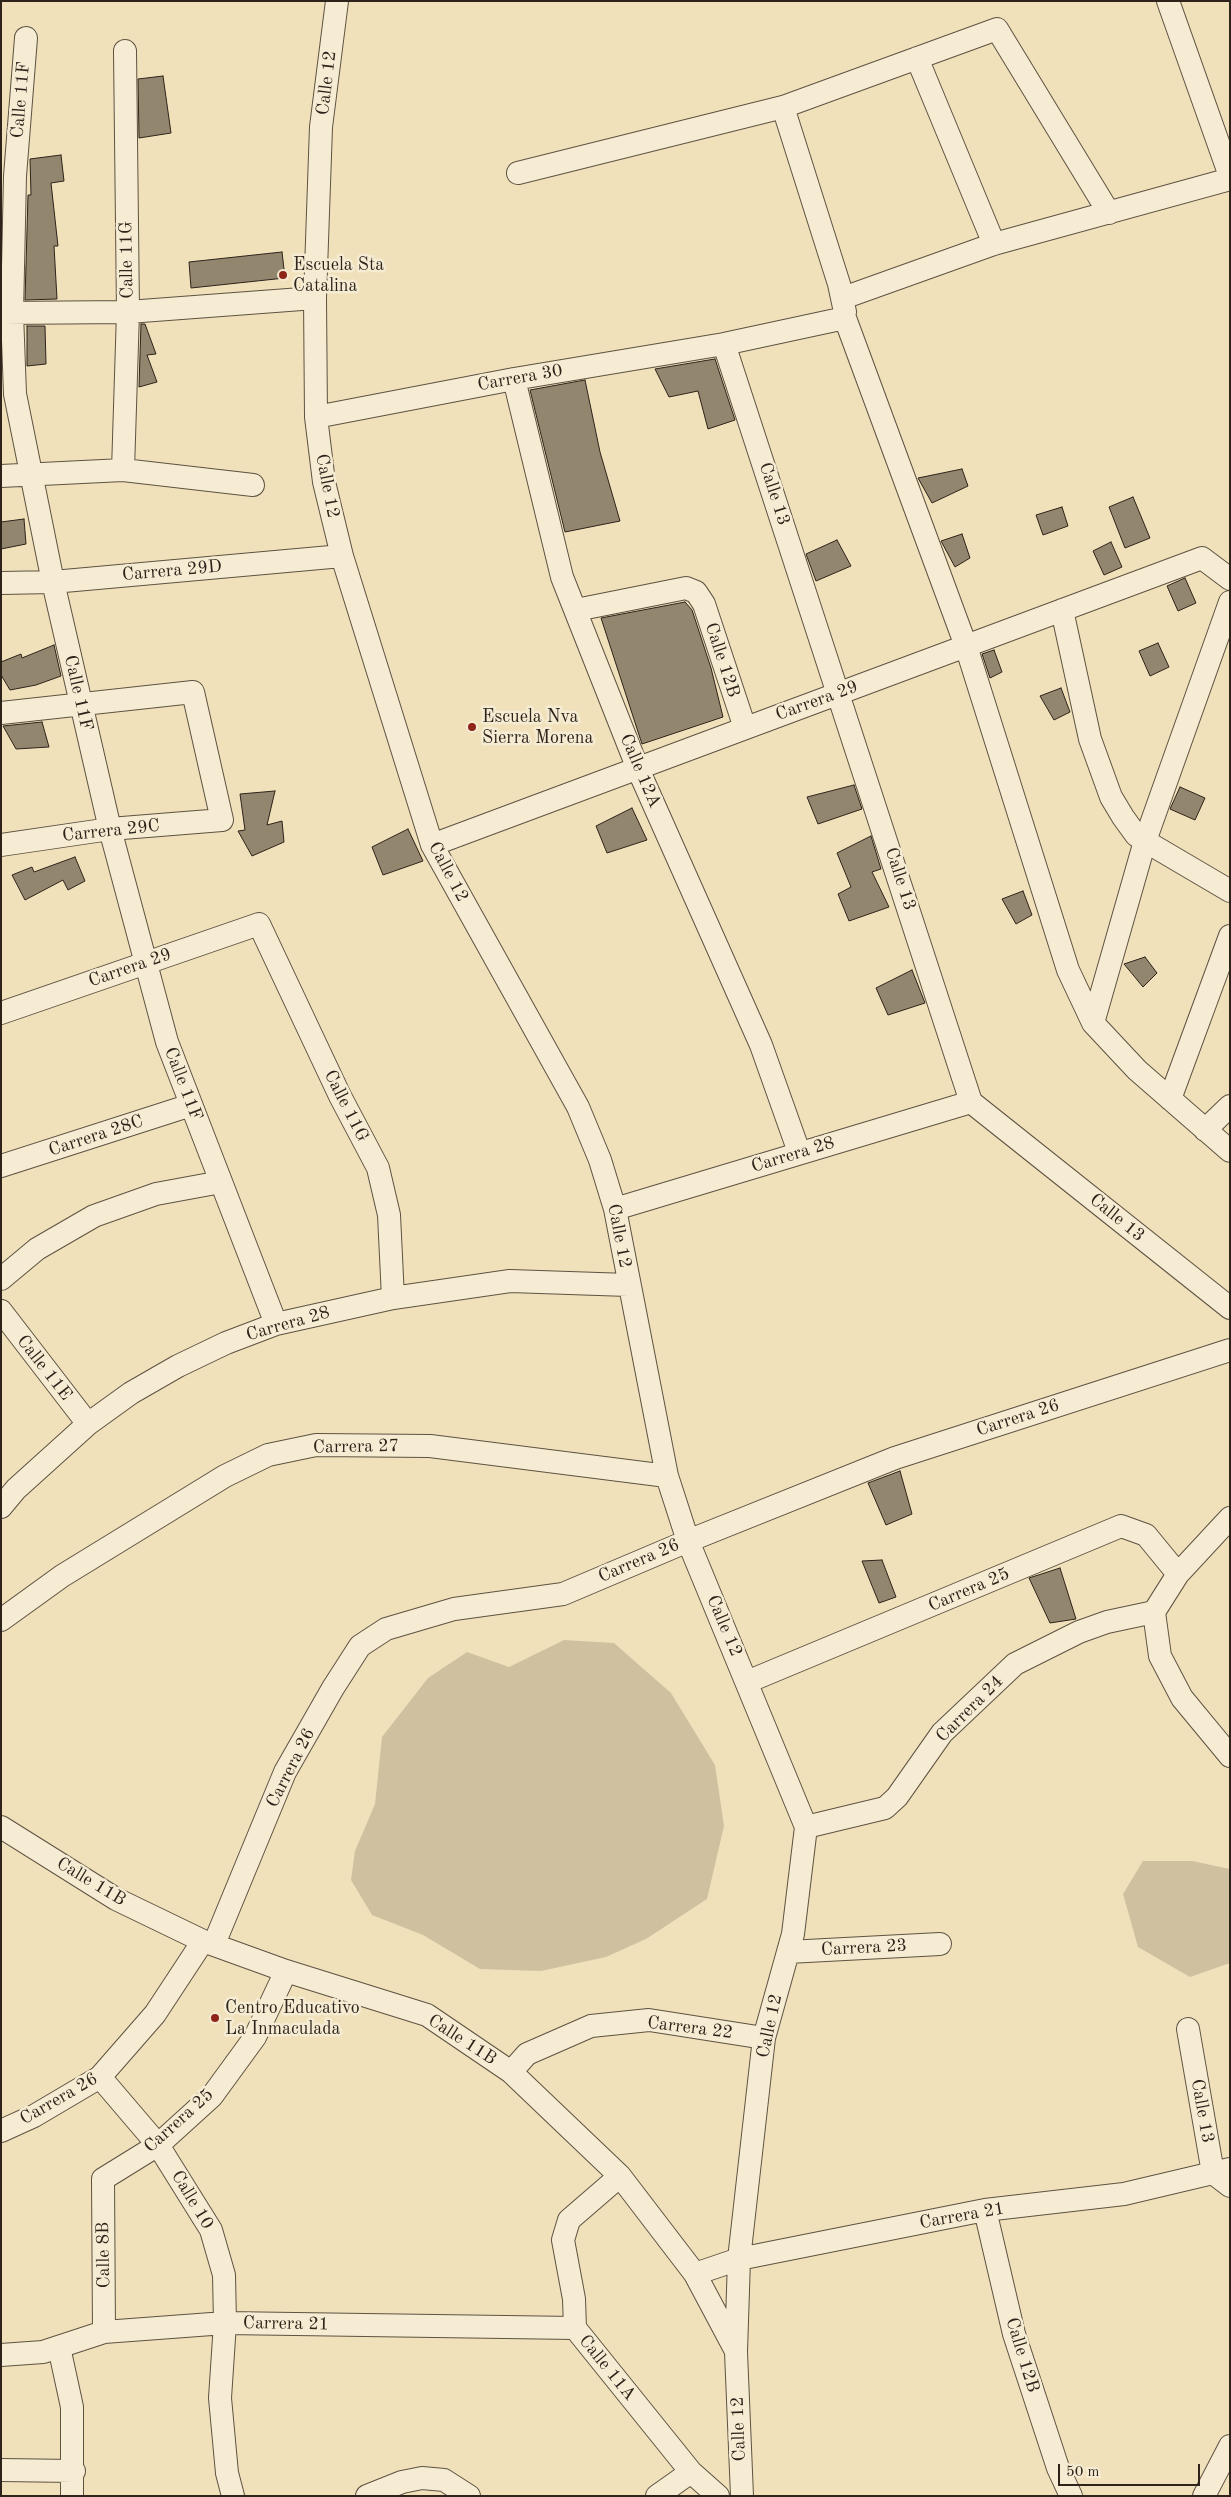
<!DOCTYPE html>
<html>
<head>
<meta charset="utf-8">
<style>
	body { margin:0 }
	#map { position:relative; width:1231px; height:2497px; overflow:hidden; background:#f0e1bb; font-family:"Old Standard TT",serif }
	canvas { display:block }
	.frame { position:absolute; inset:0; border:2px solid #2d231a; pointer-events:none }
	.scale { position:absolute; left:1058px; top:2464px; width:142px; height:22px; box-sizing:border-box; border:2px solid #2d231a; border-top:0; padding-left:6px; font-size:15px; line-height:18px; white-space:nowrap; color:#2d231a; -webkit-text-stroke:4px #f5ecd3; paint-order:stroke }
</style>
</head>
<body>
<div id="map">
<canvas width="1231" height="2497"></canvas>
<div class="frame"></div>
<div class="scale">50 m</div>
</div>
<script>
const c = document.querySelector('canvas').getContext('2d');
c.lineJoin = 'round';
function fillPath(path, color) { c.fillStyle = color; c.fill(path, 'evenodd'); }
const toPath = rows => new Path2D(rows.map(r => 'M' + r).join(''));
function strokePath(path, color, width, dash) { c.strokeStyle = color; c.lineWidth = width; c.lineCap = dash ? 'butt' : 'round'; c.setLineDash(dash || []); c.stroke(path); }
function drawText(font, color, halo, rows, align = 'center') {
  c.font = font + ' "Old Standard TT",serif'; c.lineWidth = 5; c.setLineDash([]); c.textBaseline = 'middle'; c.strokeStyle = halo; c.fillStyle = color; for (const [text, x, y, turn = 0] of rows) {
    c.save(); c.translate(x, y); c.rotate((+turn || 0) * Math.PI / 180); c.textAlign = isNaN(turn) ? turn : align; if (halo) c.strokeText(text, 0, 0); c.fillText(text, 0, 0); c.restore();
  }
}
fillPath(toPath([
	[564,1640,614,1643,671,1693,715,1765,724,1826,707,1899,646,1939,606,1957,541,1971,480,1969,423,1935,372,1915,351,1880,355,1851,375,1804,382,1737,428,1678,467,1652,509,1667],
	[1143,1861,1192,1861,1230,1869,1230,1963,1190,1977,1138,1947,1123,1894]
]), '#cfc1a0');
const building = toPath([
	[163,76,171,133,139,138,138,79,163,76],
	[61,155,64,181,51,183,58,246,54,246,57,299,25,300,28,195,31,195,30,159,61,155],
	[282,252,285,278,191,288,189,262,282,252],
	[141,324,145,324,156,354,147,355,157,382,139,387,141,324],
	[27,326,45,326,46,364,27,366,27,326],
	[715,359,735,420,708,429,698,391,669,397,655,369,715,359],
	[585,380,600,452,620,521,565,532,530,390,585,380],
	[962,469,968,486,932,503,918,478,962,469],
	[1133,497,1150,538,1125,548,1109,507,1133,497],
	[1062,507,1068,526,1043,535,1036,515,1062,507],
	[24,519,26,544,1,549,1,522,24,519],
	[962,534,970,558,955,567,941,541,962,534],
	[837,540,851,566,816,581,806,554,837,540],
	[1111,542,1122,567,1104,575,1093,551,1111,542],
	[1185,578,1196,603,1178,611,1167,586,1185,578],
	[685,602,692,610,711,668,723,717,642,744,601,618,685,602],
	[1158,643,1169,667,1150,676,1139,651,1158,643],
	[54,645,61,676,36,685,10,690,1,675,1,662,21,654,22,658,54,645],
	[994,650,1002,672,990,678,982,654,994,650],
	[1061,688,1070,712,1054,720,1040,696,1061,688],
	[42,722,49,747,16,749,3,726,42,722],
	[854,785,862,809,818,824,807,797,854,785],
	[1180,787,1205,798,1195,820,1170,809,1180,787],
	[275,791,267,825,282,821,284,842,252,856,238,831,245,830,240,794,275,791],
	[632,808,647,840,607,853,596,826,632,808],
	[408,829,423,861,383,875,372,847,408,829],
	[871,836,881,869,872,872,889,907,849,921,838,894,851,887,837,853,871,836],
	[75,857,85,881,68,890,63,880,25,900,12,875,32,867,34,872,75,857],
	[1023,891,1032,915,1016,924,1002,899,1023,891],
	[1145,957,1157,973,1143,987,1124,964,1145,957],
	[912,970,925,1003,888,1015,876,988,912,970],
	[900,1471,912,1514,886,1525,868,1483,900,1471],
	[882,1560,896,1597,879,1603,862,1561,882,1560],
	[1060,1568,1076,1619,1050,1623,1029,1578,1060,1568]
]);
fillPath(building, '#92866e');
strokePath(building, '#2d231a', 1);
const minor = toPath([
	[337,1,321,127,315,298,316,417,324,482,342,556,432,845,578,1107,600,1160,615,1209,667,1476,688,1541,806,1827,793,1934,764,2038,739,2259,736,2352,742,2496],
	[1168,1,1230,176],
	[26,38,15,176,12,313,15,394,53,582,110,829,167,1042,276,1324],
	[917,58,994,244],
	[783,107,839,284,845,312],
	[518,173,783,107,997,29,1109,213],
	[843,298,994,244,1230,179],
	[1,313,128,312,315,298],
	[724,344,971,1102,1230,1308],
	[514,379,562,577,638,769,761,1045,799,1152],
	[316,417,514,379,724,344,845,318,966,646,1068,970,1093,1023,1137,1070,1230,1151],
	[123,470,128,312,125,51],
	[1,476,123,470,253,485],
	[1,583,53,582,342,556],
	[576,610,686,588,696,592,704,604,745,728],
	[1062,610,1090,739,1111,797,1123,817,1136,835,1145,841,1230,891],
	[1,713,193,692,222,820,110,829,1,845],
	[432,845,1202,558,1230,579],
	[1,1013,259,924,340,1096,378,1168,389,1215,393,1298],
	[1093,1023,1145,841,1230,602],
	[1170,1099,1230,936],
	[1205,1130,1230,1106],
	[1,1166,191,1105],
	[615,1209,971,1102],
	[1,1279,37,1249,94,1216,156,1194,221,1182],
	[1,1311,88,1424],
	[1,1507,16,1489,88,1424,131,1393,178,1366,226,1343,276,1324,393,1298,510,1281,628,1285],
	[1154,1612,1160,1656,1182,1698,1230,1756],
	[1154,1612,1178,1574,1230,1518],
	[1,1620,62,1576,225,1476,268,1455,316,1445,430,1446,667,1476],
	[747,1682,1121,1526,1146,1535,1178,1574],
	[1,1827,116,1899,203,1941,286,1971,427,2015,511,2072,620,2176,695,2274,736,2351],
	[806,1827,885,1808,897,1797,942,1733,1015,1664,1079,1632,1107,1622,1154,1612],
	[214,1944,285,1772,333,1688,360,1646,386,1629,454,1609,563,1594,688,1541,895,1458,1230,1350],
	[788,1952,940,1944],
	[1188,2029,1213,2173,1230,2186],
	[511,2072,527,2054,591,2026,649,2020,764,2038],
	[100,2077,158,2145,211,2230,224,2275,225,2323,220,2398,227,2473,233,2496],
	[1,2131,34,2116,100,2077,155,2014,203,1941],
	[620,2176,569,2220,563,2240,574,2299,575,2328,691,2472,718,2496],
	[985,2210,1014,2334,1058,2468,1071,2496],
	[695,2274,739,2259,985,2210,1124,2194,1230,2169],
	[104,2332,103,2179,158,2145,212,2096,255,2037,286,1971],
	[59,2347,72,2407,72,2496],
	[1,2355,43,2352,104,2332,225,2323,575,2328],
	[1,2470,74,2471],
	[367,2496,402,2482,422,2478,444,2480,469,2496],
	[657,2496,691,2472],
	[1204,2496,1230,2446]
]);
strokePath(minor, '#5e5242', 24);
strokePath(minor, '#f5ecd3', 22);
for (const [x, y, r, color] of [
	[283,275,5,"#8f2418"],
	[472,727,5,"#8f2418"],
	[215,2018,5,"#8f2418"]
]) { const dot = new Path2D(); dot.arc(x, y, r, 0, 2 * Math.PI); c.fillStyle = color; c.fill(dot); strokePath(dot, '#f5ecd3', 2); }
drawText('18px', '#2d231a', '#f5ecd3', [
	["Calle 12",327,83,-83],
	["Calle 11F",21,100,-85],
	["Calle 11G",127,260,-91],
	["Carrera 30",520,378,-10],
	["Calle 12",327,486,79],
	["Calle 13",774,494,72],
	["Carrera 29D",172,571,-5],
	["Calle 12B",722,660,72],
	["Calle 11F",78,693,77],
	["Carrera 29",817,701,-20],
	["Calle 12A",640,771,67],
	["Carrera 29C",111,831,-6],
	["Calle 12",448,872,62],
	["Calle 13",900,879,72],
	["Carrera 29",130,968,-19],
	["Calle 11F",183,1084,69],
	["Calle 11G",346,1106,63],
	["Carrera 28C",96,1136,-18],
	["Carrera 28",793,1155,-17],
	["Calle 13",1117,1218,39],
	["Calle 12",619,1236,79],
	["Carrera 28",288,1324,-16],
	["Calle 11E",44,1368,52],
	["Carrera 26",1018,1418,-18],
	["Carrera 27",356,1447,-1],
	["Carrera 26",639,1561,-23],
	["Carrera 25",969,1590,-23],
	["Calle 12",724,1626,67],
	["Carrera 24",970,1709,-45],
	["Carrera 26",291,1768,-63],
	["Calle 11B",91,1882,31],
	["Carrera 23",864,1948,-3],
	["Calle 12",770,2026,-78],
	["Carrera 22",690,2028,7],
	["Calle 11B",462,2040,33],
	["Carrera 26",59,2099,-30],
	["Calle 13",1202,2111,80],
	["Carrera 25",179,2121,-42],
	["Calle 10",192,2200,59],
	["Carrera 21",962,2216,-10],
	["Calle 8B",104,2255,-91],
	["Carrera 21",286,2324,1],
	["Calle 12B",1022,2355,73],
	["Calle 11A",607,2368,51],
	["Calle 12",739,2429,-92]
]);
drawText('18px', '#2d231a', '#f5ecd3', [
	["Escuela Sta",293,265],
	["Catalina",293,286],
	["Escuela Nva",482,717],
	["Sierra Morena",482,738],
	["Centro Educativo",225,2008],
	["La Inmaculada",225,2029]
], 'left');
</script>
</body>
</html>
